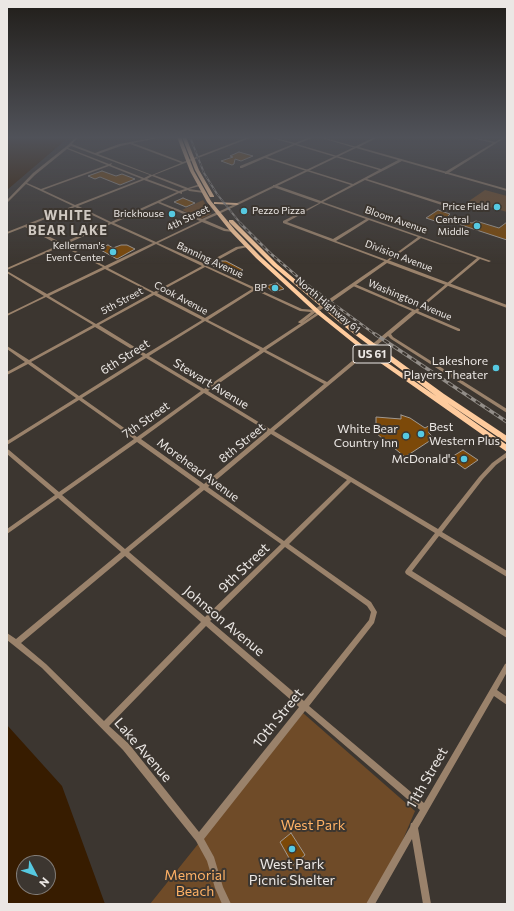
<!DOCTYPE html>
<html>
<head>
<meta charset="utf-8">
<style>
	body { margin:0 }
	#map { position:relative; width:514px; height:911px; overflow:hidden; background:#3c3630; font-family:Commissioner,sans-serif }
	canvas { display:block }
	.frame { position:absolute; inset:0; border:8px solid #ebe7e4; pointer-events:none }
	.north { position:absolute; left:16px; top:855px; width:40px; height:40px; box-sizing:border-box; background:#3c3630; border:1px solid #827d78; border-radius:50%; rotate:131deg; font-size:11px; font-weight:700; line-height:16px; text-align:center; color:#ebe7e4 }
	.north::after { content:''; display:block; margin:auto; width:14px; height:18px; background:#56c9e1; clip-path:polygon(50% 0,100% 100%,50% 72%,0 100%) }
</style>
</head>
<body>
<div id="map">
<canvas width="514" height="911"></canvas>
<div class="frame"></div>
<div class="north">N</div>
</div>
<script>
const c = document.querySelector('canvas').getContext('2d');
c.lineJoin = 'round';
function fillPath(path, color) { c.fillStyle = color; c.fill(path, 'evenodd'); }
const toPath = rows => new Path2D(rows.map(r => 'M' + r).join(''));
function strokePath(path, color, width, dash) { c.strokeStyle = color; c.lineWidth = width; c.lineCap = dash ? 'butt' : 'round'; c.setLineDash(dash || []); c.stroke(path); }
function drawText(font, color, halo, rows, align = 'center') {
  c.font = font + ' Commissioner,sans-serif'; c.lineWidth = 4; c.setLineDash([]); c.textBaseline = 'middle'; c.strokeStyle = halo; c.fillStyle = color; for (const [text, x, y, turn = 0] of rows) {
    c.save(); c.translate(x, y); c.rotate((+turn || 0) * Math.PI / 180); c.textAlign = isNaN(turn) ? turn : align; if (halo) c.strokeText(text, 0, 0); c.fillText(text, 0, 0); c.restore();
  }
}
fillPath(toPath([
	[485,190,507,196,507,212,469,201],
	[203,200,211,214,201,219,182,210],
	[303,713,415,811,399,849,367,904,150,904]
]), '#6f4b28');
fillPath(toPath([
	[7,137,69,137,7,190],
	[7,725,62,786,105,904,7,904],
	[24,863,48,863,48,887,24,887]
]), '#371c00');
const building = toPath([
	[239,152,253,156,241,161,235,159,234,164,232,165,221,161,233,157,230,156,239,152],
	[102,171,116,176,122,174,135,179,120,185,100,177,95,179,88,176,102,171],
	[183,198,195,203,186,207,174,202,183,198],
	[438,210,450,214,448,216,472,223,476,221,499,228,507,222,507,240,443,219,438,222,426,218,438,210],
	[108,245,113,248,121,245,127,245,135,249,117,259,99,249,108,245],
	[222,261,226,261,243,270,232,275,213,266,222,261],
	[277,283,284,289,273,292,266,286,277,283],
	[401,415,410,418,425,428,432,424,436,427,428,432,434,438,405,457,371,429,376,426,376,417,401,419,401,415],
	[463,450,478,460,465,469,450,458,463,450],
	[291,833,305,855,293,865,280,842,291,833]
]);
fillPath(building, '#7c4909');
strokePath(building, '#a09992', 1);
fillPath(toPath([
	[76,137,78,137,72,144,95,153,119,144,158,137,158,138,133,143,183,162,248,137,250,137,250,138,154,175,188,188,200,184,200,186,189,189,203,191,204,192,204,193,189,191,188,190,182,192,182,194,179,193,160,202,202,219,217,212,219,212,219,214,205,220,226,229,234,230,234,232,224,231,202,222,158,243,205,264,236,247,248,245,248,247,238,249,207,266,302,309,316,310,316,312,302,323,319,311,321,311,321,313,266,350,327,382,412,311,353,286,353,284,355,284,415,310,477,258,421,238,387,262,283,223,283,221,319,203,273,187,273,185,275,185,321,201,351,185,265,158,242,168,240,168,240,166,293,144,272,138,272,137,295,143,310,137,312,137,312,138,297,144,381,169,400,159,402,159,402,161,367,179,453,206,453,208,451,208,365,180,323,202,491,261,489,262,480,259,418,311,460,329,460,331,458,331,416,313,391,334,393,337,507,409,507,413,391,339,388,336,274,431,438,529,479,477,492,463,507,452,507,457,496,465,483,479,442,532,507,571,507,577,439,536,412,571,507,631,507,638,406,574,405,572,406,570,435,533,351,482,289,544,371,602,377,612,374,623,309,706,424,803,505,664,507,663,507,672,497,690,507,697,507,705,494,696,418,828,431,904,423,904,412,839,375,904,366,904,410,827,411,823,412,823,420,810,305,711,204,839,214,857,223,887,231,904,222,904,215,888,207,861,196,841,123,750,42,668,7,640,7,633,16,639,121,552,58,498,7,534,7,529,55,495,7,454,7,449,9,450,59,492,134,439,79,400,7,445,7,441,76,398,28,364,7,375,7,372,25,362,7,349,7,346,29,360,93,325,46,297,7,316,7,314,44,296,7,273,7,271,47,294,103,267,62,246,7,270,7,268,59,245,25,227,7,234,7,232,73,206,26,184,7,203,7,200,33,173,68,145,76,137],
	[130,144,181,163,152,175,98,154,121,146,130,144],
	[295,145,379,170,353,184,267,157,295,145],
	[71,146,150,175,144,178,111,165,112,163,109,164,68,148,71,146],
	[67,149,107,165,41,189,27,183,35,175,67,149],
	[109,166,142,179,75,205,43,190,109,166],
	[152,176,185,189,179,191,147,179,152,176],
	[144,180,177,192,111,222,78,206,144,180],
	[158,203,200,221,156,242,114,223,158,203],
	[321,203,366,219,333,239,287,222,321,203],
	[75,207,109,223,62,243,28,226,75,207],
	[369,220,418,237,387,260,336,241,369,220],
	[111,224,153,243,105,266,64,245,111,224],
	[156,244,202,266,154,292,108,268,156,244],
	[205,267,252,289,205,318,157,293,205,267],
	[105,269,152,293,96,324,49,296,105,269],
	[255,290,300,311,311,312,298,322,299,323,301,323,263,348,208,320,255,290],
	[154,295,202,320,146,354,99,325,154,295],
	[205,321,260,350,204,389,149,356,205,321],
	[95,327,143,356,79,396,31,362,95,327],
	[264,352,324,384,270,429,208,391,264,352],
	[146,358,201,391,137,437,82,398,146,358],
	[204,393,267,431,204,484,141,439,204,393],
	[271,434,347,480,284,541,208,487,271,434],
	[137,442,200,487,125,549,62,495,137,442],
	[204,490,281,544,205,617,129,552,204,490],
	[285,547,367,606,371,612,369,620,304,701,210,621,285,547],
	[125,556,201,622,104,721,46,664,21,643,125,556],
	[206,626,299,707,199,832,129,744,109,726,206,626],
	[319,137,321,137,357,147,355,148,319,137],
	[468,137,471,137,495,142,504,137,506,137,447,174,445,174,445,172,493,143,468,137]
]), '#9a826b');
fillPath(toPath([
	[375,137,378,137,359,147,507,189,507,191,356,148,219,214,216,213,375,137],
	[386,260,388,260,507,305,507,308,387,263,319,311,315,311,315,309,386,260]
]), '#9a826b');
fillPath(toPath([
	[177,137,181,137,194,171,211,201,235,230,260,256,320,311,366,348,436,396,345,327,273,266,229,222,229,220,233,220,277,264,349,325,444,394,507,436,507,443,446,402,507,445,507,452,362,350,316,313,256,258,231,232,207,202,190,171,177,137],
	[182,137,186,137,199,170,214,196,214,197,210,197,195,170,182,137],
	[214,202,237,203,239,204,237,205,216,204,214,204,214,202]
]), '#fecb9d');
const railFar2 = toPath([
	[190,137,204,173,217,194,241,224]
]);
const railFar1 = toPath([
	[240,223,270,253,305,283,376,335]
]);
const rail = toPath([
	[375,334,507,422]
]);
strokePath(railFar2, '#928d88', 2);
strokePath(railFar1, '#928d88', 2.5);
strokePath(rail, '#928d88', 3.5);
strokePath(railFar2, '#3c3630', 1, [3.5]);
strokePath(railFar1, '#3c3630', 1.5, [4]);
strokePath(rail, '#3c3630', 2, [5.5]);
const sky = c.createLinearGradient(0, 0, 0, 264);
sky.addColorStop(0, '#211e1a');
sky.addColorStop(0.52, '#505259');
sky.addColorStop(1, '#50525900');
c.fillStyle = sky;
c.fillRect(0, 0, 514, 264);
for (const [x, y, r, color] of [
	[497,207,4,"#56c9e1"],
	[244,211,4,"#56c9e1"],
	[172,214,4,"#56c9e1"],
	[477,226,4,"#56c9e1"],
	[113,252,4,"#56c9e1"],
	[275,288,4,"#56c9e1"],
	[496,368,4,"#56c9e1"],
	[421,434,4,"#56c9e1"],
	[406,436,4,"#56c9e1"],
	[464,459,4,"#56c9e1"],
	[292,849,4,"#56c9e1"]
]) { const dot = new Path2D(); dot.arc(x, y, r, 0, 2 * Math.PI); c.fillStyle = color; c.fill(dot); strokePath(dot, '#3c3630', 1.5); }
drawText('10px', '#ebe7e4', '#3c3630', [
	["Price Field",489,207],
	["Pezzo Pizza",252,211,"left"],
	["Brickhouse",164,214],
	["Central",469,220],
	["Middle",469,232],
	["Kellerman's",105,246],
	["Event Center",105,258],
	["BP",267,288]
], 'right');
drawText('10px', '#ebe7e4', '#3c3630', [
	["4th Street",188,218,-26],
	["Bloom Avenue",396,220,19],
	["Division Avenue",399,256,21],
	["Banning Avenue",210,260,25],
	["Cook Avenue",181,298,28],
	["Washington Avenue",410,300,23],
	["5th Street",122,301,-28],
	["North Highway 61",328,305,40]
]);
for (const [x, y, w] of [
	[372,354,38]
]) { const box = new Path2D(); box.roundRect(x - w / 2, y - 9, w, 18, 3); c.fillStyle = '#3c3630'; c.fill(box); strokePath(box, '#ebe7e4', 1); }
drawText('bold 11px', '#ebe7e4', null, [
	["US 61",372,354]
]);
drawText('12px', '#ebe7e4', '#3c3630', [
	["6th Street",125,357,-32],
	["Stewart Avenue",211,384,31],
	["7th Street",146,420,-35],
	["8th Street",242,443,-39],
	["Morehead Avenue",198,470,36]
]);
drawText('12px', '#ebe7e4', '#3c3630', [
	["Lakeshore",488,361],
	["Players Theater",488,375],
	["Best",429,427,"left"],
	["Western Plus",429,441,"left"],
	["White Bear",398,429],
	["Country Inn",398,443],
	["McDonald's",456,459]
], 'right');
c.letterSpacing = '1px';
drawText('bold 13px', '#cfc8c1', '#3c3630', [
	["WHITE",68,216],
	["BEAR LAKE",68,231]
]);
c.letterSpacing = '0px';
drawText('14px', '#ebe7e4', '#3c3630', [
	["9th Street",244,568,-44],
	["Johnson Avenue",224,621,40],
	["10th Street",278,718,-51],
	["Lake Avenue",143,750,49],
	["11th Street",427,778,-60]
]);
drawText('14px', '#feb165', '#3c3630', [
	["West Park",313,825],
	["Memorial",195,875],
	["Beach",195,891]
]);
drawText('14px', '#ebe7e4', '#3c3630', [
	["West Park",292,864],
	["Picnic Shelter",292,880]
]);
</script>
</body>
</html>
